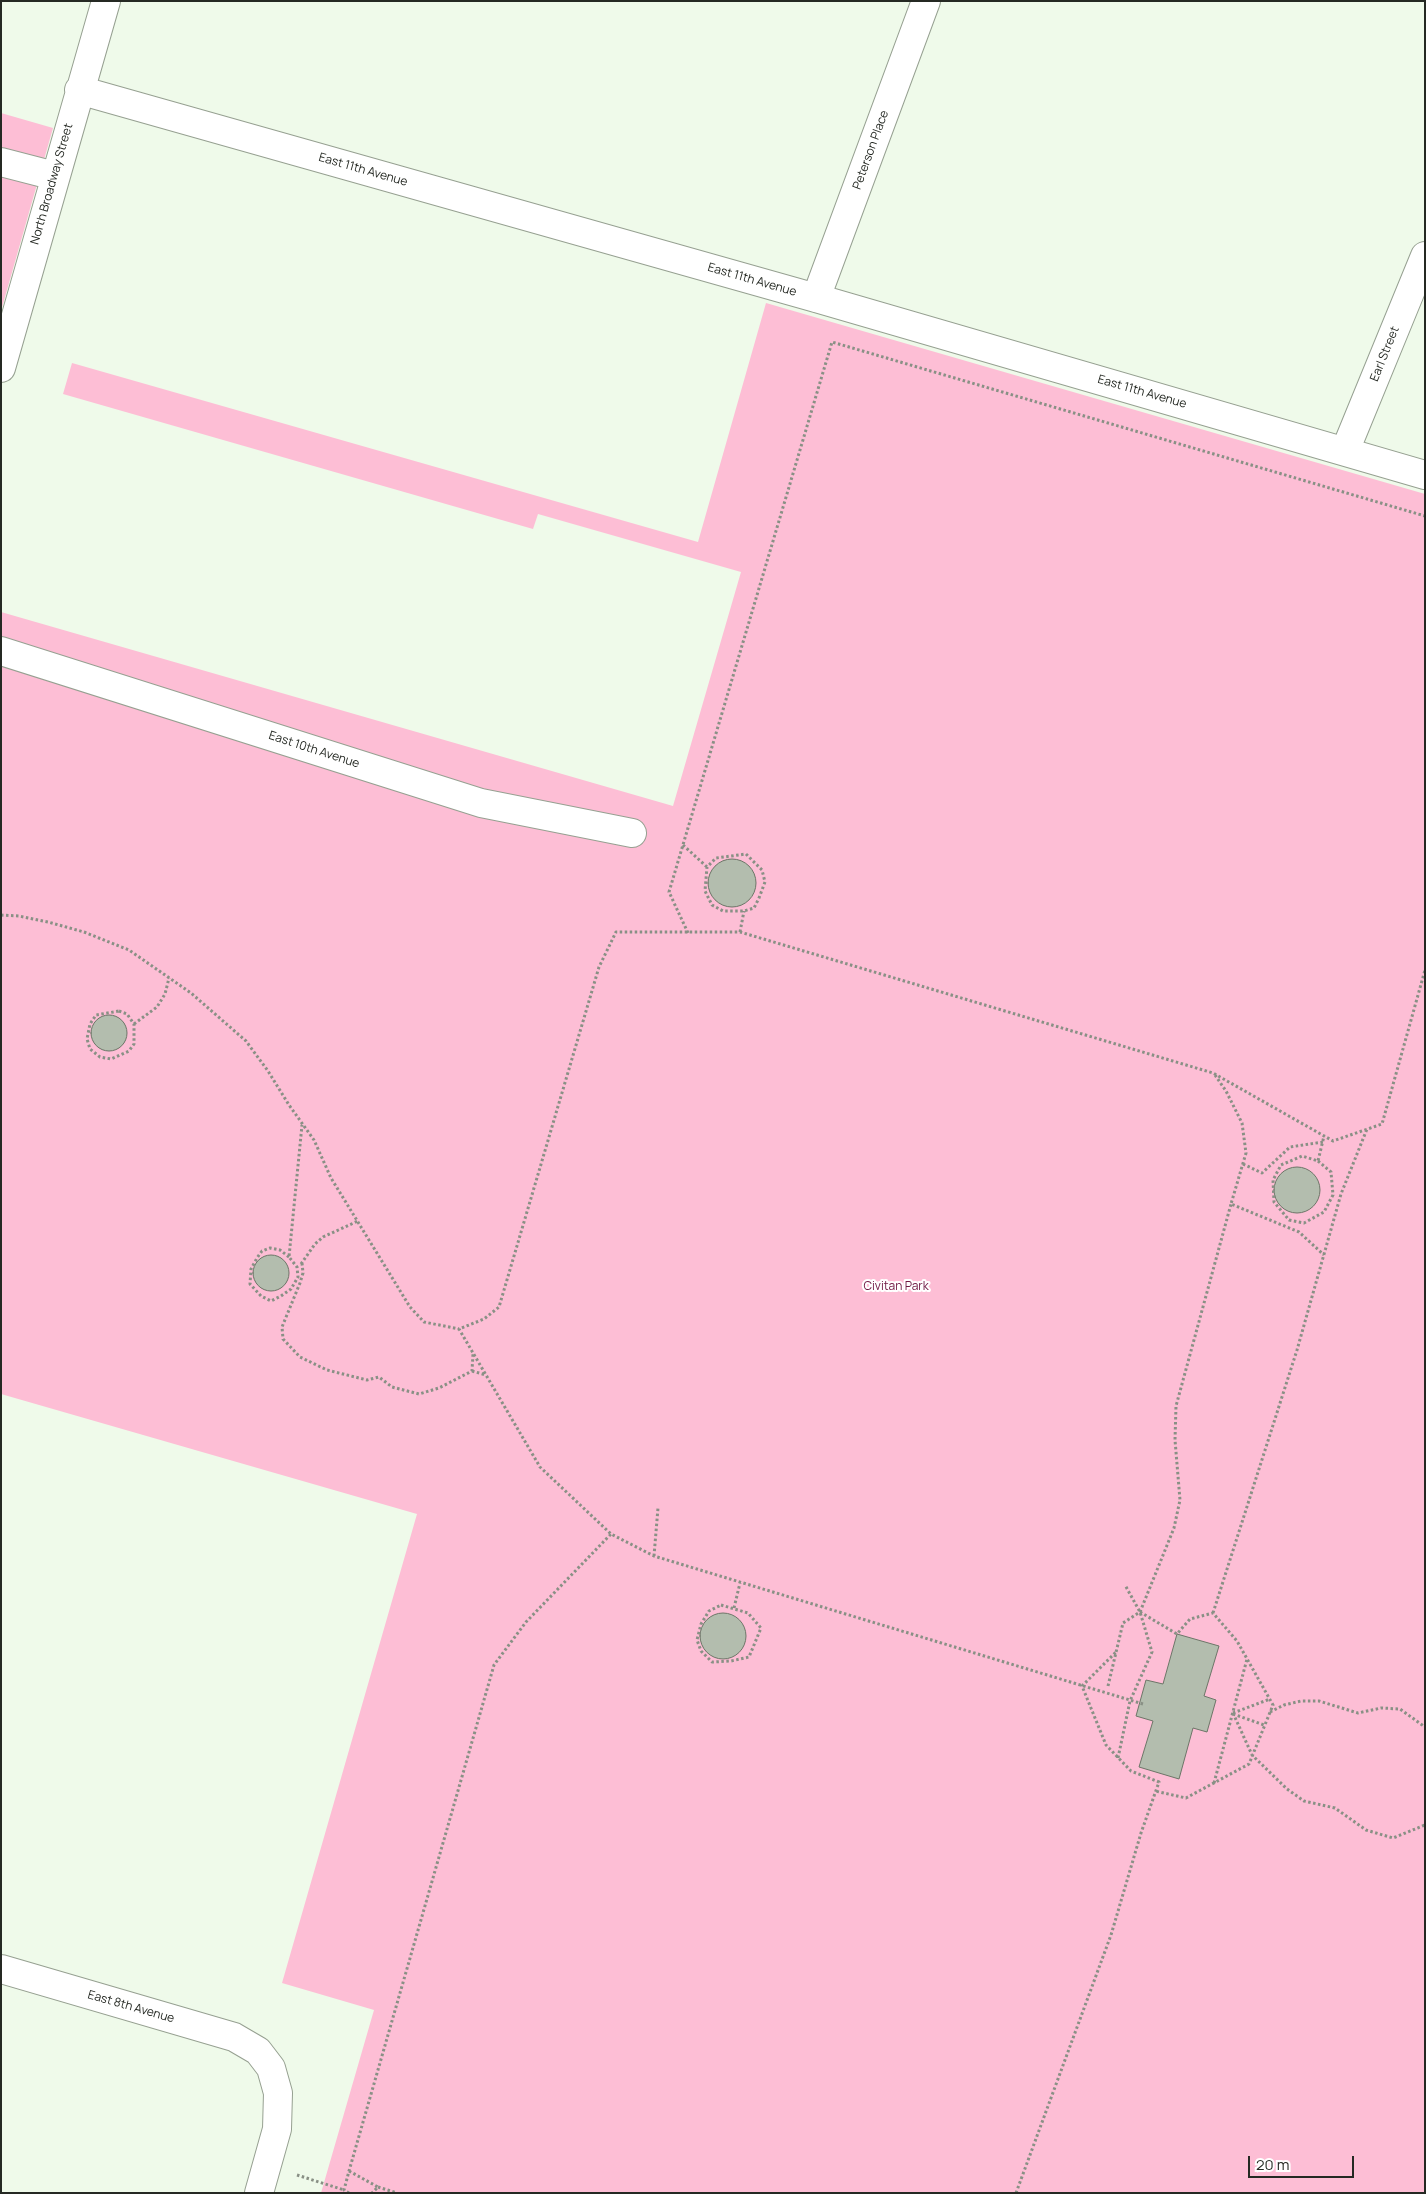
<!DOCTYPE html>
<html>
<head>
<meta charset="utf-8">
<style>
	body { margin:0 }
	#map { position:relative; width:1426px; height:2194px; overflow:hidden; background:#effaea; font-family:Manrope,sans-serif }
	canvas { display:block }
	.frame { position:absolute; inset:0; border:2px solid #252923; pointer-events:none }
	.scale { position:absolute; left:1248px; top:2156px; width:106px; height:22px; box-sizing:border-box; border:2px solid #252923; border-top:0; padding-left:6px; font-size:15px; line-height:18px; white-space:nowrap; color:#252923; -webkit-text-stroke:4px #fff; paint-order:stroke }
</style>
</head>
<body>
<div id="map">
<canvas width="1426" height="2194"></canvas>
<div class="frame"></div>
<div class="scale">20 m</div>
</div>
<script>
const c = document.querySelector('canvas').getContext('2d');
c.lineJoin = 'round';
function fillPath(path, color) { c.fillStyle = color; c.fill(path, 'evenodd'); }
const toPath = rows => new Path2D(rows.map(r => 'M' + r).join(''));
function strokePath(path, color, width, dash) { c.strokeStyle = color; c.lineWidth = width; c.lineCap = dash ? 'butt' : 'round'; c.setLineDash(dash || []); c.stroke(path); }
function drawText(font, color, halo, rows, align = 'center') {
  c.font = font + ' Manrope,sans-serif'; c.lineWidth = 4; c.setLineDash([]); c.textBaseline = 'middle'; c.strokeStyle = halo; c.fillStyle = color; for (const [text, x, y, turn = 0] of rows) {
    c.save(); c.translate(x, y); c.rotate((+turn || 0) * Math.PI / 180); c.textAlign = isNaN(turn) ? turn : align; if (halo) c.strokeText(text, 0, 0); c.fillText(text, 0, 0); c.restore();
  }
}
fillPath(toPath([
	[1,113,53,128,1,311],
	[766,303,1425,494,1425,2193,321,2193,374,2010,282,1983,417,1514,1,1394,1,612,673,806,741,572,538,514,533,529,63,394,72,363,698,542]
]), '#fdbed5');
const building = toPath([
	'708 883a24 24 0 1 1 48 0a24 24 0 1 1-48 0Z',
	'91 1033a18 18 0 1 1 36 0a18 18 0 1 1-36 0Z',
	'1274 1190a23 23 0 1 1 46 0a23 23 0 1 1-46 0Z',
	'253 1273a18 18 0 1 1 36 0a18 18 0 1 1-36 0Z',
	'700 1636a23 23 0 1 1 46 0a23 23 0 1 1-46 0Z',
	[1177,1634,1219,1646,1204,1696,1216,1700,1207,1732,1193,1728,1179,1779,1139,1767,1153,1721,1136,1716,1146,1680,1163,1684,1177,1634]
]);
fillPath(building, '#b3bdae');
strokePath(building, '#6d7668', 1);
const minor = toPath([
	[79,90,816,298,1425,475],
	[1,162,55,176],
	[816,298,926,1],
	[1,368,106,1],
	[1345,451,1425,256],
	[1,651,481,803,632,833],
	[1,1969,234,2037,258,2051,271,2068,278,2093,277,2129,259,2193]
]);
strokePath(minor, '#96a091', 30);
strokePath(toPath([
	[683,845,707,867],
	[746,854,762,870,765,882,759,898,754,908,744,911,723,911,712,905,705,891,707,867,716,858,746,854],
	[1,915,19,916,48,922,84,932,129,950,191,993,246,1041,268,1071,289,1105,314,1140,331,1178,410,1307,424,1322,459,1329],
	[740,932,744,911],
	[688,933,669,892,832,342,1425,516],
	[119,1011,127,1014,134,1024,134,1044,129,1051,111,1059,100,1057,90,1049,87,1039,90,1024,96,1015,119,1011],
	[134,1024,157,1007,165,994,169,978],
	[1215,1075,1226,1091,1242,1123,1246,1153,1231,1204,1299,1232,1324,1255],
	[1318,1161,1331,1172,1333,1195,1324,1212,1304,1223,1289,1220,1274,1202,1273,1180,1281,1165,1302,1156,1318,1161,1324,1136],
	[1243,1164,1262,1173,1290,1147,1323,1142],
	[289,1257,280,1250,270,1248,262,1251,257,1258,251,1269,250,1284,261,1296,271,1301,281,1296,291,1289,298,1277,297,1267,289,1257,302,1125],
	[302,1263,303,1273,300,1283,282,1327,283,1339,300,1357,327,1370,367,1380,379,1377,392,1387,419,1394,439,1388,472,1371,473,1354],
	[301,1264,315,1244,323,1237,358,1221],
	[472,1371,486,1375],
	[654,1556,658,1508],
	[721,1605,748,1613,761,1628,749,1657,731,1661,712,1662,701,1651,697,1640,701,1624,709,1611,721,1605],
	[734,1608,740,1583],
	[1140,1612,1177,1634,1190,1619,1213,1613,1237,1641,1273,1705,1249,1764,1186,1798,1155,1791],
	[1213,1613,1297,1350,1341,1194,1367,1129],
	[1108,1686,1123,1623,1140,1612,1174,1528,1180,1500,1175,1440,1176,1406,1231,1204],
	[1143,1704,654,1556,611,1534,540,1467,459,1329,484,1319,499,1307,599,967,616,932,740,932,1213,1073,1333,1141,1382,1124,1425,970],
	[1270,1712,1284,1705,1301,1701,1319,1701,1358,1713,1381,1708,1400,1709,1425,1727],
	[1233,1713,1252,1755,1287,1789,1304,1801,1335,1808,1366,1830,1393,1838,1425,1825],
	[1233,1713,1270,1699],
	[1233,1714,1264,1725],
	[1118,1758,1130,1701,1152,1652,1140,1612,1125,1585],
	[1214,1783,1247,1659],
	[349,2171,378,2187,372,2193],
	[297,2175,344,2190],
	[378,2187,397,2193],
	[349,2193,344,2190,349,2171,494,1665,526,1622,611,1534],
	[1016,2193,1111,1935,1141,1833,1159,1782,1131,1771,1106,1745,1082,1686,1117,1651]
]), '#899085', 3, [2.5, 2.5]);
strokePath(minor, '#fff', 28);
drawText('12px', '#252923', '#fff', [
	["Peterson Place",871,150,-70],
	["East 11th Avenue",363,170,16],
	["North Broadway Street",52,184,-74],
	["East 11th Avenue",752,280,16],
	["Earl Street",1385,354,-68],
	["East 11th Avenue",1142,392,16],
	["East 10th Avenue",314,750,18],
	["East 8th Avenue",131,2007,16]
]);
drawText('12px', '#6f1742', '#fff', [
	["Civitan Park",896,1287]
]);
</script>
</body>
</html>
